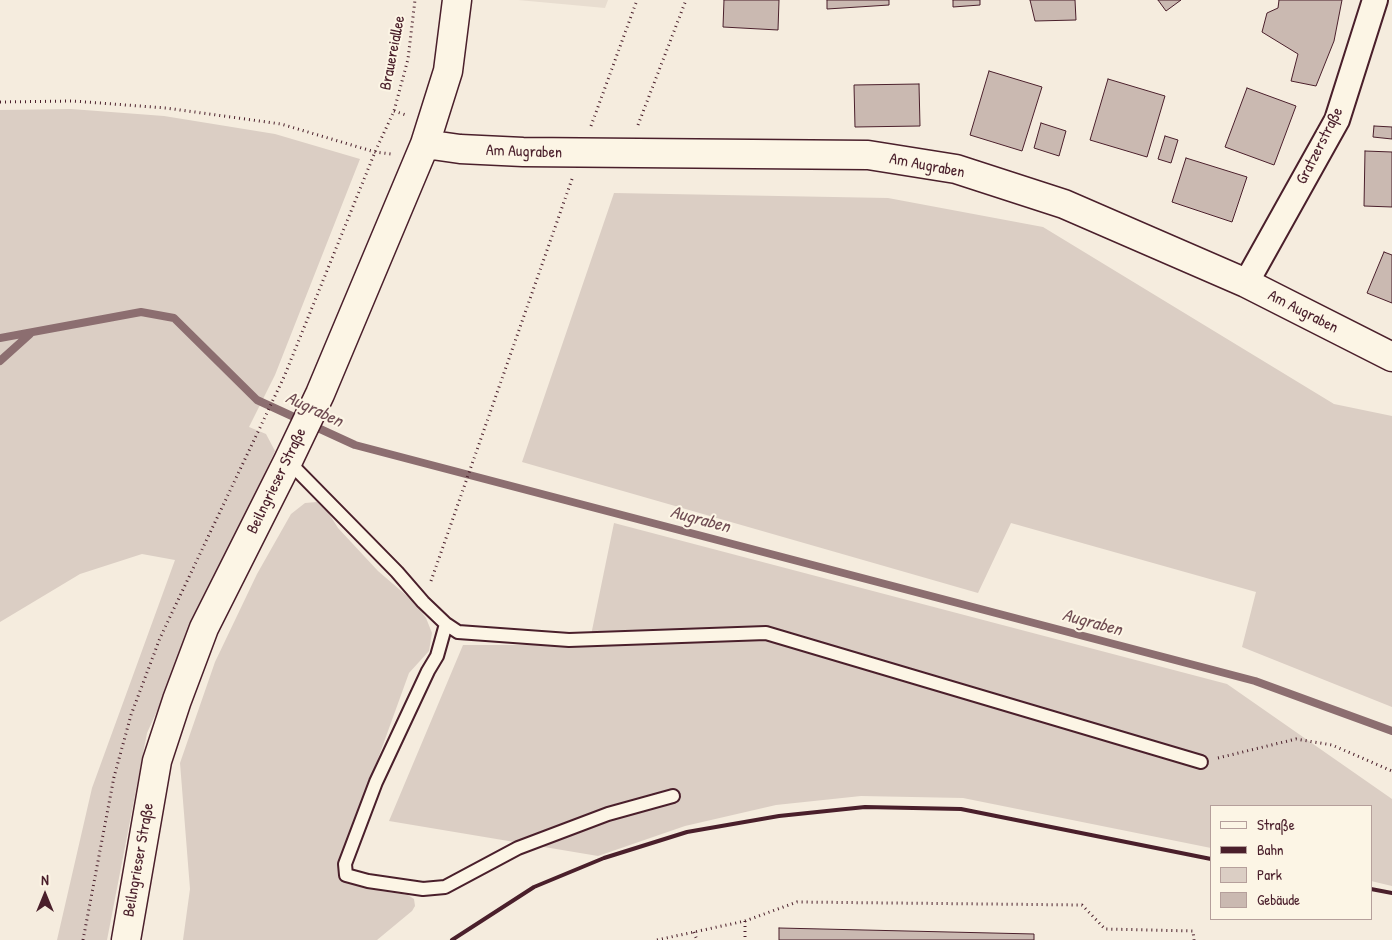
<!DOCTYPE html>
<html>
<head>
<meta charset="utf-8">
<style>
	body { margin:0 }
	#map { position:relative; width:1392px; height:940px; overflow:hidden; background:#f5ecde; font-family:"Patrick Hand",sans-serif }
	canvas { display:block }
	.legend { position:absolute; left:1210px; top:805px; width:162px; height:115px; box-sizing:border-box; background:#fcf5e5; border:1px solid #b59f9b; margin:0; padding:6px 9px; list-style:none; font-size:15px; color:#4a1f2b }
	.legend li { display:flex; align-items:center; gap:10px; height:25px }
	.legend b { width:25px; border:1px solid #b59f9b }
	.north { position:absolute; left:20px; top:870px; width:50px; height:50px; -webkit-text-stroke:4px #fcf5e5; paint-order:stroke; rotate:0deg; font-size:14px; font-weight:700; line-height:20px; text-align:center; color:#4a1f2b }
	.north::after { content:''; display:block; margin:auto; width:18px; height:22px; background:#4a1f2b; clip-path:polygon(50% 0,100% 100%,50% 72%,0 100%) }
</style>
</head>
<body>
<div id="map">
<canvas width="1392" height="940"></canvas>
<ul class="legend">
<li><b style="height:6px;background:#fcf5e5"></b>Straße</li>
<li><b style="height:6px;background:#4a1f2b"></b>Bahn</li>
<li><b style="height:14px;background:#dbcec4"></b>Park</li>
<li><b style="height:14px;background:#cab9b1"></b>Gebäude</li>
</ul>
<div class="north">N</div>
</div>
<script>
const c = document.querySelector('canvas').getContext('2d');
c.lineJoin = 'round';
function fillPath(path, color) { c.fillStyle = color; c.fill(path, 'evenodd'); }
const toPath = rows => new Path2D(rows.map(r => 'M' + r).join(''));
function strokePath(path, color, width, dash) { c.strokeStyle = color; c.lineWidth = width; c.lineCap = dash ? 'butt' : 'round'; c.setLineDash(dash || []); c.stroke(path); }
function drawText(font, color, halo, rows, align = 'center') {
  c.font = font + ' "Patrick Hand",sans-serif'; c.lineWidth = 4; c.setLineDash([]); c.textBaseline = 'middle'; c.strokeStyle = halo; c.fillStyle = color; for (const [text, x, y, turn = 0] of rows) {
    c.save(); c.translate(x, y); c.rotate((+turn || 0) * Math.PI / 180); c.textAlign = isNaN(turn) ? turn : align; if (halo) c.strokeText(text, 0, 0); c.fillText(text, 0, 0); c.restore();
  }
}
fillPath(toPath([
	[518,0,608,0,605,8]
]), '#e8ddd0');
fillPath(toPath([
	[71,109,164,116,275,134,360,159,275,375,249,427,266,434,275,451,147,733,107,940,57,940,92,788,175,560,142,554,80,574,0,622,0,110],
	[614,193,888,198,1043,227,1334,404,1392,416,1392,707,1242,647,1256,592,1011,523,978,593,522,462],
	[317,502,328,512,338,528,378,571,414,602,426,618,432,633,429,651,409,673,338,869,347,878,381,891,408,895,414,899,415,906,412,911,377,940,183,940,190,889,180,763,215,662,257,574,291,514,305,503],
	[614,523,1227,684,1392,799,1392,886,1371,881,1371,806,1211,806,1211,848,963,798,861,796,776,805,685,826,598,856,389,821,463,645,589,645]
]), '#dbcec4');
strokePath(toPath([
	[0,338,141,312,174,318,257,400,355,445,1255,681,1392,731],
	[0,361,30,334]
]), '#8c6e70', 8);
const building = toPath([
	[724,0,779,0,778,30,723,27,724,0],
	[827,0,889,0,889,5,827,9,827,0],
	[953,0,980,0,980,5,953,7,953,0],
	[1030,0,1075,0,1076,20,1035,21,1030,0],
	[1158,0,1181,0,1166,11,1158,0],
	[1279,0,1342,0,1334,41,1316,86,1291,81,1298,54,1262,32,1267,13,1278,8,1279,0],
	[989,71,1042,87,1022,151,970,135,989,71],
	[1108,79,1165,96,1147,157,1090,140,1108,79],
	[919,84,920,126,855,127,854,85,919,84],
	[1247,88,1296,106,1274,165,1225,147,1247,88],
	[1041,123,1066,131,1059,156,1034,148,1041,123],
	[1374,126,1392,127,1392,139,1373,137,1374,126],
	[1165,136,1178,140,1171,163,1158,159,1165,136],
	[1365,151,1392,152,1392,207,1364,206,1365,151],
	[1186,158,1247,177,1232,222,1172,202,1186,158],
	[1384,252,1392,255,1392,303,1367,293,1384,252],
	[779,928,1034,934,1034,940,779,940,779,928]
]);
fillPath(building, '#cab9b1');
strokePath(building, '#4a1f2b', 1);
const lane = toPath([
	[288,461,397,572,423,602,446,624,458,632,569,640,766,633,1201,762],
	[446,624,437,656,428,671,376,782,345,864,346,875,368,881,423,889,445,887,518,848,608,814,673,796]
]);
const street = toPath([
	[1246,283,1337,120,1375,0]
]);
const secondary = toPath([
	[425,144,460,149,523,152,868,155,956,169,1064,204,1246,283,1392,357],
	[126,940,157,761,177,700,204,628,288,461,320,394,425,144,448,71,457,0]
]);
strokePath(lane, '#4a1f2b', 16);
strokePath(street, '#4a1f2b', 28);
strokePath(secondary, '#4a1f2b', 31);
strokePath(toPath([
	[0,102,73,101,166,108,281,124,375,152,391,154],
	[394,111,406,115],
	[638,125,686,0],
	[591,126,637,0],
	[431,581,572,179],
	[1218,758,1296,739,1332,745,1392,771],
	[745,921,745,940],
	[694,932,697,940],
	[83,940,114,777,131,715,160,638,284,377,375,152,394,111,408,59,415,0],
	[657,940,745,921,797,902,1082,905,1105,929,1193,931,1194,940]
]), '#4a1f2b', 3, [1, 4]);
strokePath(lane, '#fcf5e5', 12);
strokePath(street, '#fcf5e5', 24);
strokePath(secondary, '#fcf5e5', 28);
strokePath(toPath([
	[1371,889,1392,893],
	[452,940,534,887,604,858,687,832,779,816,865,807,961,809,1211,859]
]), '#4a1f2b', 4);
drawText('16px', '#4a1f2b', '#fcf5e5', [
	["Brauereiallee",393,53,-79],
	["Gratzerstraße",1320,146,-63],
	["Am Augraben",524,152,2],
	["Am Augraben",927,166,11],
	["Am Augraben",1303,312,27],
	["Beilngrieser Straße",277,481,-64],
	["Beilngrieser Straße",139,860,-80]
]);
drawText('italic 18px', '#704d53', '#fcf5e5', [
	["Augraben",314,410,25],
	["Augraben",700,520,15],
	["Augraben",1092,623,15]
]);
</script>
</body>
</html>
